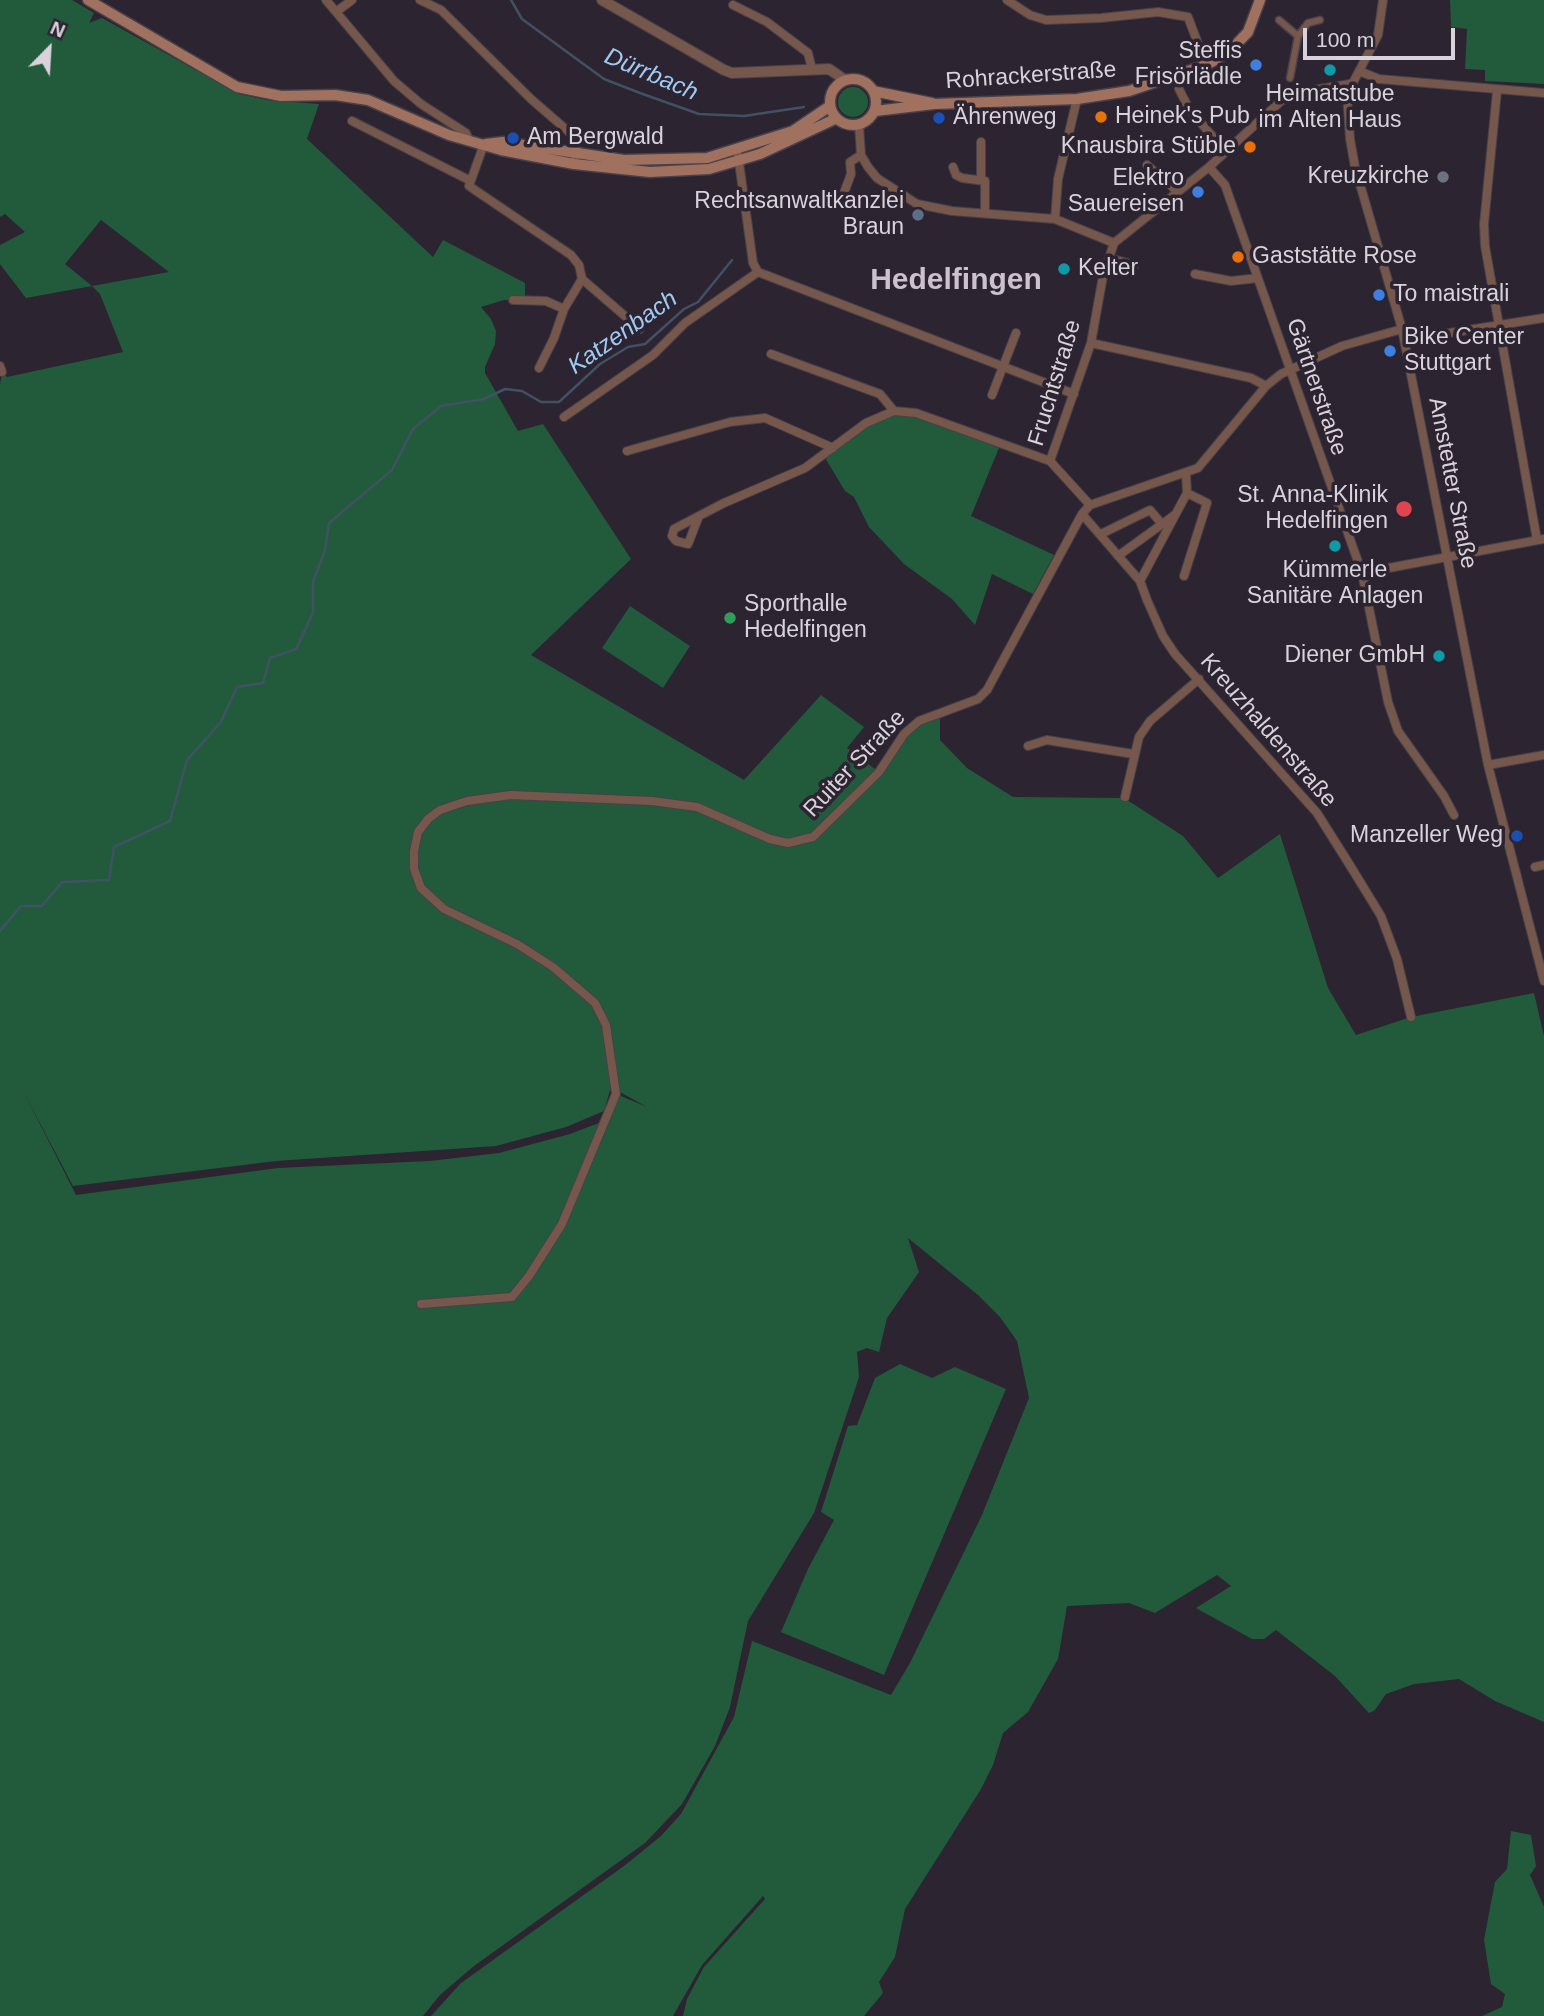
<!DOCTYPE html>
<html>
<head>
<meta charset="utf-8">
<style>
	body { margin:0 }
	#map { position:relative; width:1544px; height:2016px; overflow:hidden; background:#2c2430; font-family:Helvetica,sans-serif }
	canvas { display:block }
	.north { position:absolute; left:14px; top:14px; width:70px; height:70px; -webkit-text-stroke:5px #2c2430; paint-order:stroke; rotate:24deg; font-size:19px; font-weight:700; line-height:28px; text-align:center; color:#d8d3db }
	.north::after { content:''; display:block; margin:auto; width:24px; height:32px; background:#d8d3db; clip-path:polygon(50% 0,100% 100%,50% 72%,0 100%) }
	.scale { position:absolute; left:1303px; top:28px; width:152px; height:32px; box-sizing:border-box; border:4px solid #d8d3db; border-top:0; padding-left:9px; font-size:21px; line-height:24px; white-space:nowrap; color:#d8d3db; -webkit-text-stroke:5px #2c2430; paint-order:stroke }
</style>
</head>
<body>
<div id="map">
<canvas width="1544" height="2016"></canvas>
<div class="north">N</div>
<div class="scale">100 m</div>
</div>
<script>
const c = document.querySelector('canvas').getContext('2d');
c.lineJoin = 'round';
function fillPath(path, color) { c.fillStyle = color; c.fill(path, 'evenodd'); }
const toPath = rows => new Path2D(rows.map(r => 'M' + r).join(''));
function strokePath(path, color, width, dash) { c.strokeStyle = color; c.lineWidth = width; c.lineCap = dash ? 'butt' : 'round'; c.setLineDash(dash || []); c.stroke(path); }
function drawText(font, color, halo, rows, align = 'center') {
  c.font = font + ' Helvetica,sans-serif'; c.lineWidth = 7; c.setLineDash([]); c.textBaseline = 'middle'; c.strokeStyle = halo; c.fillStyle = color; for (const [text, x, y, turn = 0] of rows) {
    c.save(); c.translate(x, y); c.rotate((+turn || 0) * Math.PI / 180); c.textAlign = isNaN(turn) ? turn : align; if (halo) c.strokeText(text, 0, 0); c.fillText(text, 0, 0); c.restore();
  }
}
fillPath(toPath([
	[0,0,72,0,94,13,89,23,102,18,239,94,267,100,319,104,307,139,433,257,443,240,525,283,525,300,504,300,481,307,491,319,496,331,495,344,485,367,485,373,518,431,543,424,631,559,531,655,744,780,821,695,864,727,847,748,879,772,904,734,940,711,940,740,967,768,1013,797,1124,798,1183,836,1218,878,1280,834,1328,988,1356,1035,1411,1017,1534,993,1544,1036,1544,1722,1495,1701,1459,1679,1414,1684,1386,1694,1375,1710,1369,1713,1335,1676,1276,1630,1264,1639,1252,1639,1196,1608,1231,1586,1217,1575,1155,1613,1129,1603,1067,1606,1058,1659,1028,1712,1003,1733,993,1765,981,1789,905,1909,895,1957,879,1982,883,1993,864,2016,683,2016,687,1999,704,1967,765,1899,763,1896,702,1965,673,2016,431,2016,461,1983,624,1866,661,1836,681,1814,734,1717,752,1641,891,1695,910,1663,982,1515,1029,1398,1017,1341,1000,1317,978,1295,908,1238,919,1272,887,1318,879,1352,867,1348,857,1352,859,1377,814,1513,748,1621,730,1707,715,1746,682,1804,645,1843,474,1966,440,1995,423,2016,0,2016,0,385,2,372,7,377,123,352,100,294,92,286,26,298,0,264,0,245,25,232,5,214,0,217],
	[101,220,169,272,92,286,65,264],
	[611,1087,647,1107,616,1094,604,1121,570,1134,499,1153,430,1161,278,1168,76,1195,23,1091,73,1186,276,1161,496,1146,566,1127,604,1111],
	[1450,0,1544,0,1544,84,1485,81,1485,70,1465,69,1467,29,1451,27],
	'838 102a15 15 0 1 1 30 0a15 15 0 1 1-30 0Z',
	[894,411,916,413,1001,443,971,516,1054,555,1033,594,992,574,975,625,952,599,904,564,869,527,854,497,845,491,824,456,849,434],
	[630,606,690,646,663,688,602,648],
	[900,1364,932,1378,955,1367,1006,1389,884,1675,781,1632,808,1569,834,1520,821,1512,848,1426,857,1425,875,1378],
	[1511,1831,1531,1835,1536,1866,1530,1875,1544,1907,1544,2016,1482,2016,1502,2007,1505,1994,1491,1984,1484,1940,1495,1882,1507,1869]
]), '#225b3c');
strokePath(toPath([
	[511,0,522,19,604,79,640,93,699,114,744,116,804,107],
	[0,931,21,906,42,906,62,882,109,880,114,847,170,821,187,760,221,722,237,687,263,683,270,658,296,649,313,613,313,582,325,550,329,523,392,470,413,429,441,406,484,399,505,389,522,391,541,402,559,402,600,364,628,347,645,344,684,309,698,302,732,260]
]), '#415164', 2.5);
const pedestrian = toPath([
	[1279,20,1298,36],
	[1290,78,1298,36,1308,23,1320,20]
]);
const minor = toPath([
	[326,0,394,81,421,104,466,133,469,140],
	[420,0,441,10,531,99,569,132,576,141,575,158],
	[1007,0,1030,15,1046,20,1101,18,1158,12,1188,17,1206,65],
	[1383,0,1378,35,1347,94,1350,139,1355,167,1402,329,1488,765,1544,981],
	[733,5,767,22,808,53,812,69],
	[336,12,352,0],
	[1359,71,1379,79,1544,93],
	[1179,89,1189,109,1225,151],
	[1497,91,1484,224,1485,246,1537,540],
	[352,121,469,180],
	[859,125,861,155,868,167,877,178,917,204,952,211,1055,219,1114,243],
	[484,144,469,186,571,255,579,265,582,279,564,309,554,338,539,368],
	[738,155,753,263,758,272,1074,394],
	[1147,165,1178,192],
	[953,167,956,175,962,178,985,181,985,212],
	[1209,167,1225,185,1362,573,1388,702,1398,731,1444,796,1454,815],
	[981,180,981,142],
	[815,204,841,201,851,174,850,162,861,155],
	[1055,219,1058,179,1077,99],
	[1114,243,1209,167,1281,101,1301,92,1350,84],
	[1109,258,1135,265],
	[1195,274,1231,281,1258,278],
	[582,279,640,329],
	[513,300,546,301,564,309],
	[1405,340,1544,318],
	[1091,343,1251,378,1266,386],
	[771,354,880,394,894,411],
	[0,366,2,372],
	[992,395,1016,333],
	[564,417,653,355,685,323,758,272],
	[627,451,730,422,765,418,833,448],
	[1186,474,1187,493,1140,581,1147,600,1163,636,1175,654,1317,813,1351,867,1381,916,1397,959,1411,1017],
	[1090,505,1050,461,1091,343,1103,276,1114,243],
	[1082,514,1140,581],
	[699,516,688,544,676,541,672,536,674,529,724,503,805,468,866,423,894,411,916,413,1050,461],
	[1101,534,1150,510,1161,523],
	[1118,556,1176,514],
	[1362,573,1544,539],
	[1184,576,1207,503,1187,493],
	[1028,746,1047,740,1133,754],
	[1488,765,1544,755],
	[1125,797,1139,737,1150,721,1199,679],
	[1535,867,1544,865],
	[421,1304,512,1297,529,1276,562,1224,616,1094,606,1025,595,1003,553,967,517,944,444,909,421,888,414,869,414,851,418,832,428,819,440,810,467,801,511,795,652,801,697,807,770,839,788,843,813,837,879,772,904,734,919,721,978,699,987,690,1082,514,1090,505,1198,468,1266,386,1281,374,1342,346,1402,329]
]);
const tertiary = toPath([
	[602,0,724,70,732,73,829,69,845,80]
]);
const secondary = toPath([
	[88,0,237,87,281,96,335,95,368,100,449,135,501,150,574,164,650,172,709,169,760,154,835,119],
	'830 102a23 23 0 1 1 46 0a23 23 0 1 1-46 0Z',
	[873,91,932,103],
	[875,111,934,104,1077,99,1129,91,1206,65,1228,53,1248,32,1260,0],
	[486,144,503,142,624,160,707,158,793,131,830,106]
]);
strokePath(pedestrian, '#48404b', 9);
strokePath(minor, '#48404b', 10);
strokePath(tertiary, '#48404b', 12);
strokePath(secondary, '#48404b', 13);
strokePath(pedestrian, '#75574b', 6);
strokePath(minor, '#75574b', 8);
strokePath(tertiary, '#75574b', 10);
strokePath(secondary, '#a0715e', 10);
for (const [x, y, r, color] of [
	[1256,65,7,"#3f7fe0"],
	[1330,70,7,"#0f9aa8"],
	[1101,117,7,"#e8710a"],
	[939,118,7,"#1a4fb4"],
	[513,138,7,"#1a4fb4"],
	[1250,147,7,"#e8710a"],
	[1443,177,7,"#6b7280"],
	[1198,192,7,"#3f7fe0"],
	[918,215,7,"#5c6f8a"],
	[1238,257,7,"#e8710a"],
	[1064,269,7,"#0f9aa8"],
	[1379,295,7,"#3f7fe0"],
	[1390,351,7,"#3f7fe0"],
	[1404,509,9,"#e0444e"],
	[1335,546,7,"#0f9aa8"],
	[730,618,7,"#2e9e5b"],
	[1439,656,7,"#0f9aa8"],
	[1517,836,7,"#1a4fb4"]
]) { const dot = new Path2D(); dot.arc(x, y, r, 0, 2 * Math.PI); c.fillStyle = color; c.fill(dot); strokePath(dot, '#2c2430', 2.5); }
drawText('23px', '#d8d3db', '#2c2430', [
	["Steffis",1242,52],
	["Frisörlädle",1242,78],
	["Heimatstube",1330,95,"center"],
	["im Alten Haus",1330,121,"center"],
	["Heinek's Pub",1115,117,"left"],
	["Ährenweg",953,118,"left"],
	["Am Bergwald",527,138,"left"],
	["Knausbira Stüble",1236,147],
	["Kreuzkirche",1429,177],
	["Elektro",1184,179],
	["Sauereisen",1184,205],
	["Rechtsanwaltkanzlei",904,202],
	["Braun",904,228],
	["Gaststätte Rose",1252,257,"left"],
	["Kelter",1078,269,"left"],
	["To maistrali",1393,295,"left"],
	["Bike Center",1404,338,"left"],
	["Stuttgart",1404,364,"left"],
	["St. Anna-Klinik",1388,496],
	["Hedelfingen",1388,522],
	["Kümmerle",1335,571,"center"],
	["Sanitäre Anlagen",1335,597,"center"],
	["Sporthalle",744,605,"left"],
	["Hedelfingen",744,631,"left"],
	["Diener GmbH",1425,656],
	["Manzeller Weg",1503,836]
], 'right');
drawText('23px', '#d8d3db', '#2c2430', [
	["Rohrackerstraße",1031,76,-4],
	["Fruchtstraße",1055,383,-73],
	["Gärtnerstraße",1316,387,71],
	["Amstetter Straße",1452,483,79],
	["Kreuzhaldenstraße",1268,731,49],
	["Ruiter Straße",855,764,-47]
]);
drawText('italic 24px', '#9fcaf5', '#2c2430', [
	["Dürrbach",651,75,23],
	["Katzenbach",623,333,-35]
]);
drawText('bold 30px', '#cbc1d1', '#2c2430', [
	["Hedelfingen",956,281]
]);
</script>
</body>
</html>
